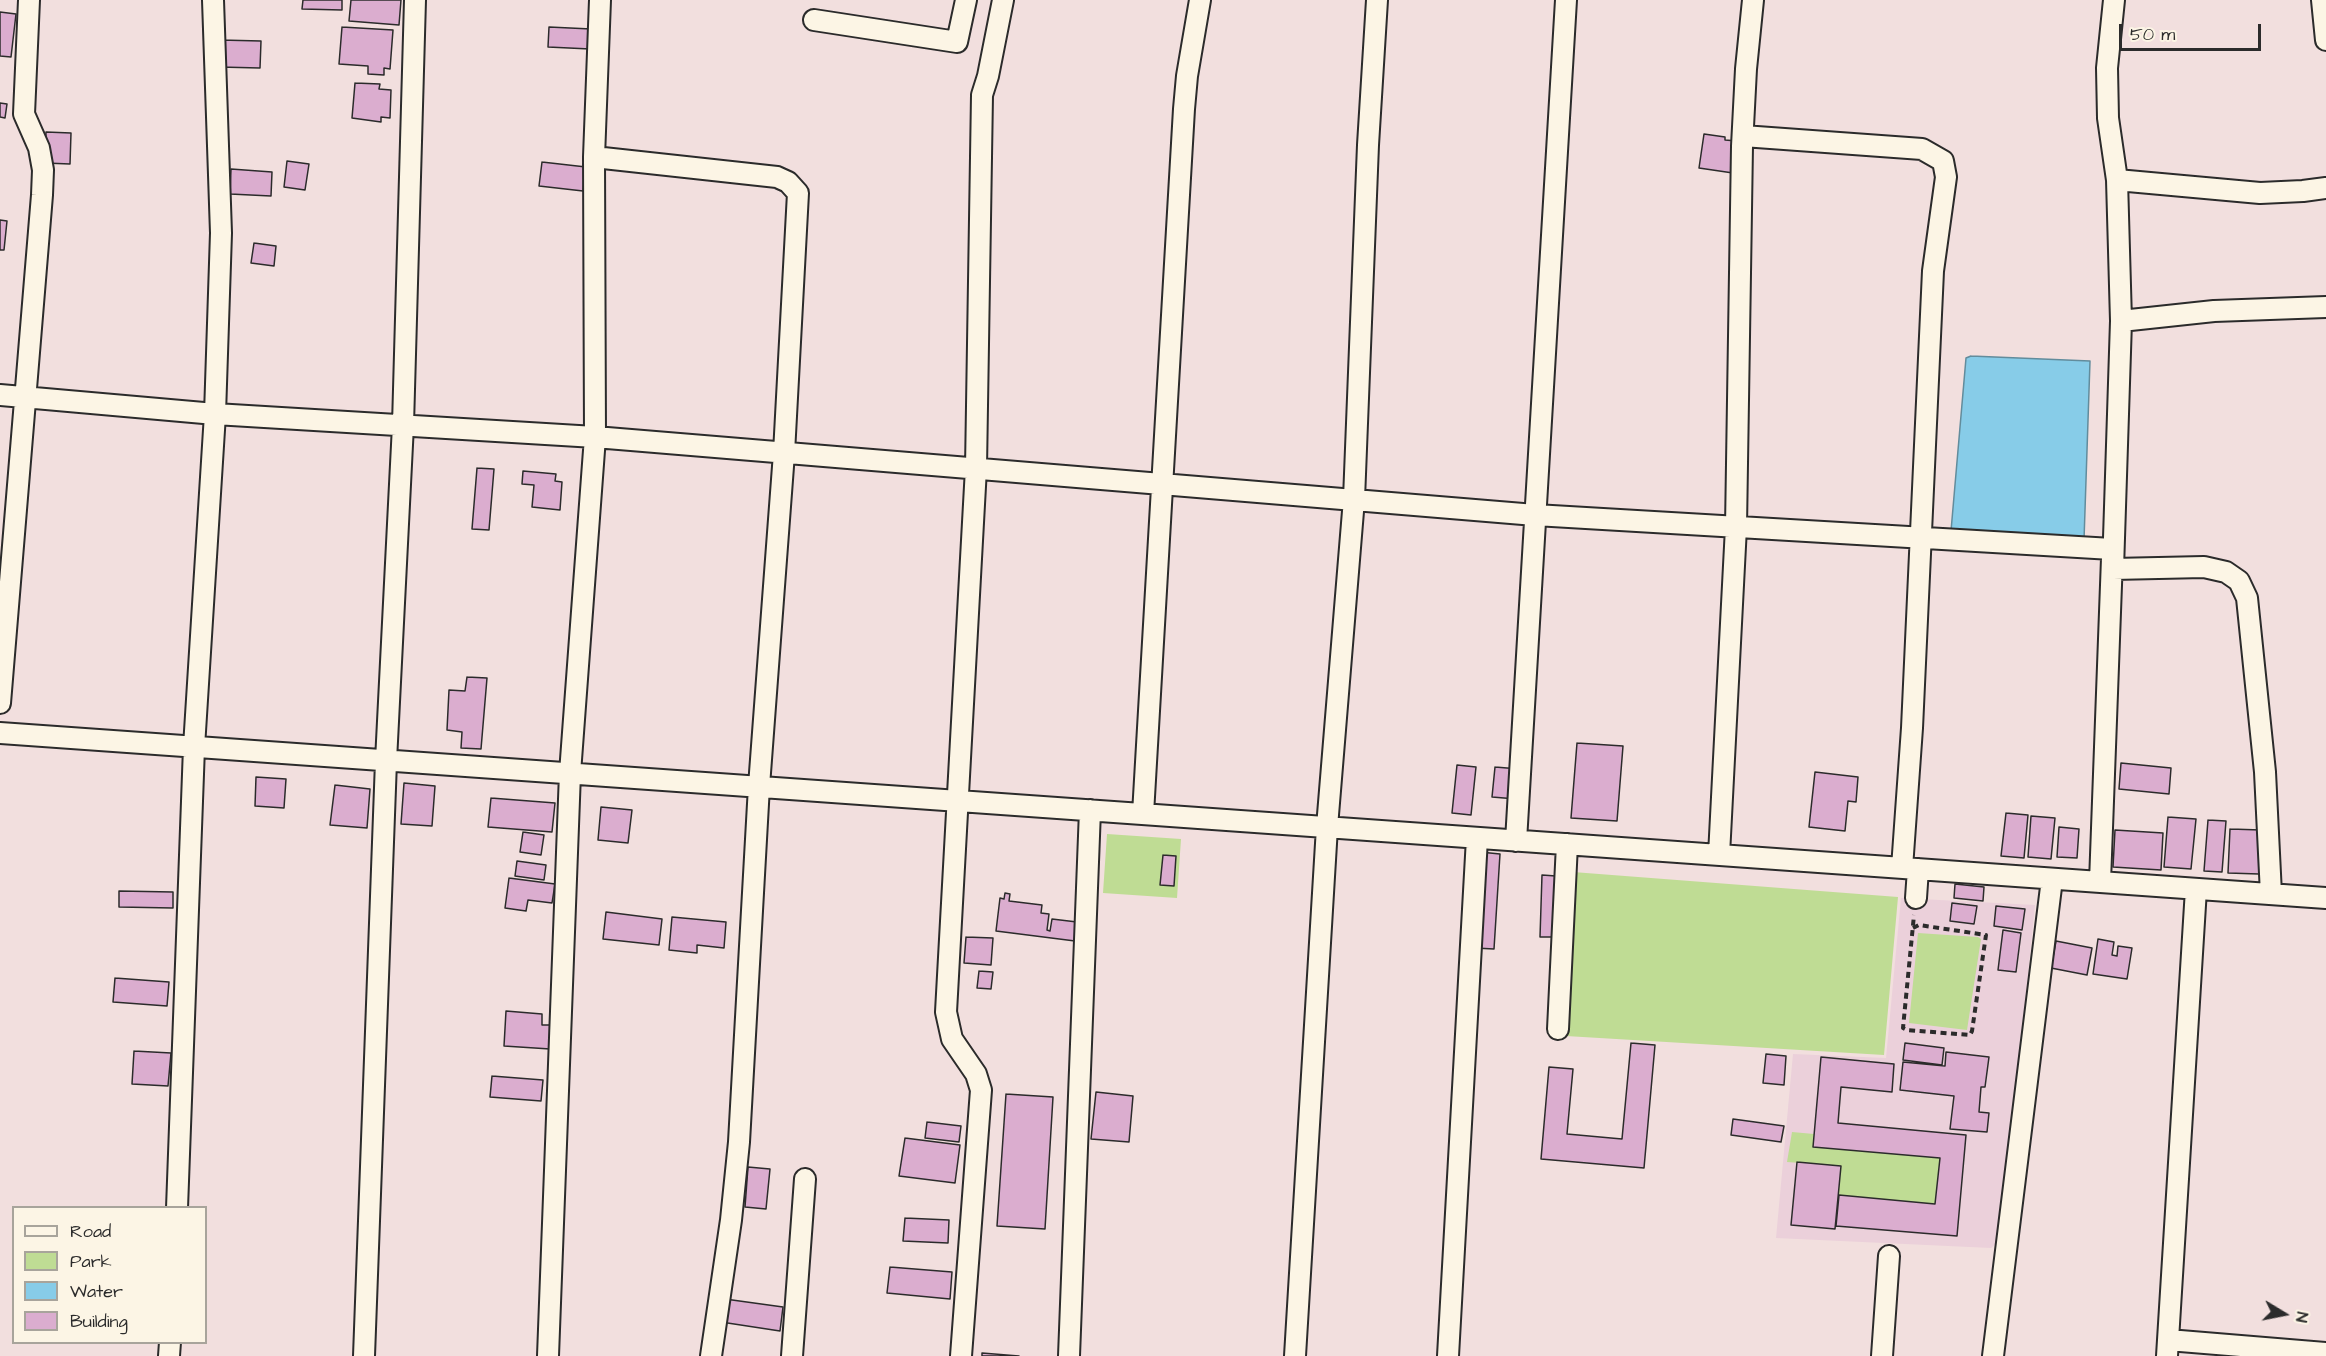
<!DOCTYPE html>
<html>
<head>
<meta charset="utf-8">
<style>
	body { margin:0 }
	#map { position:relative; width:2326px; height:1356px; overflow:hidden; background:#f2dfde; font-family:"Architects Daughter",sans-serif }
	canvas { display:block }
	.legend { position:absolute; left:12px; top:1206px; width:195px; height:138px; box-sizing:border-box; background:#fcf5e5; border:2px solid #a8a49b; margin:0; padding:8px 10px; list-style:none; font-size:18px; color:#2b2b2b }
	.legend li { display:flex; align-items:center; gap:12px; height:30px }
	.legend b { width:30px; border:2px solid #a8a49b }
	.north { position:absolute; left:2254px; top:1284px; width:60px; height:60px; -webkit-text-stroke:4px #fcf5e5; paint-order:stroke; rotate:100deg; font-size:16px; font-weight:700; line-height:24px; text-align:center; color:#2b2b2b }
	.north::after { content:''; display:block; margin:auto; width:21px; height:27px; background:#2b2b2b; clip-path:polygon(50% 0,100% 100%,50% 72%,0 100%) }
	.scale { position:absolute; left:2119px; top:24px; width:142px; height:27px; box-sizing:border-box; border:3px solid #2b2b2b; border-top:0; padding-left:8px; font-size:18px; line-height:21px; white-space:nowrap; color:#2b2b2b; -webkit-text-stroke:4px #fcf5e5; paint-order:stroke }
</style>
</head>
<body>
<div id="map">
<canvas width="2326" height="1356"></canvas>
<ul class="legend">
<li><b style="height:8px;background:#fcf5e5"></b>Road</li>
<li><b style="height:16px;background:#bfdc94"></b>Park</li>
<li><b style="height:16px;background:#87cce8"></b>Water</li>
<li><b style="height:16px;background:#dbadcf"></b>Building</li>
</ul>
<div class="north">N</div>
<div class="scale">50 m</div>
</div>
<script>
const c = document.querySelector('canvas').getContext('2d');
c.lineJoin = 'round';
function fillPath(path, color) { c.fillStyle = color; c.fill(path, 'evenodd'); }
const toPath = rows => new Path2D(rows.map(r => 'M' + r).join(''));
function strokePath(path, color, width, dash) { c.strokeStyle = color; c.lineWidth = width; c.lineCap = dash ? 'butt' : 'round'; c.setLineDash(dash || []); c.stroke(path); }
fillPath(toPath([
	[1901,898,2035,905,2001,1240,1991,1248,1776,1238,1793,1054,1886,1058]
]), '#ebd0da');
fillPath(toPath([
	[1107,834,1181,839,1177,898,1103,893],
	[1573,872,1898,897,1884,1055,1566,1036],
	[1918,933,1978,937,1981,939,1967,1030,1909,1023],
	[1792,1132,1814,1134,1813,1147,1940,1158,1935,1204,1838,1195,1840,1166,1787,1162]
]), '#bfdc94');
const water = toPath([
	[1971,356,2090,361,2084,540,1951,531,1966,358,1971,356]
]);
fillPath(water, '#87cce8');
strokePath(water, '#628c9c', 1.5);
const building = toPath([
	[303,0,342,0,342,10,302,9,303,0],
	[351,0,401,0,399,25,349,21,351,0],
	[0,12,16,14,11,57,0,56,0,12],
	[342,27,393,30,390,69,384,68,384,75,368,74,368,66,339,64,342,27],
	[549,27,591,29,590,49,548,47,549,27],
	[220,40,261,41,260,68,219,67,220,40],
	[355,83,380,84,379,89,391,90,390,118,381,117,381,122,352,118,355,83],
	[0,103,7,104,5,118,0,117,0,103],
	[46,132,71,133,70,164,45,163,46,132],
	[1704,134,1725,137,1725,140,1737,141,1733,173,1699,168,1704,134],
	[287,161,309,164,305,190,284,187,287,161],
	[542,162,586,167,583,191,539,186,542,162],
	[231,169,272,172,271,196,230,194,231,169],
	[0,220,7,221,4,250,0,250,0,220],
	[254,243,276,246,274,266,251,263,254,243],
	[477,468,494,469,489,530,472,529,477,468],
	[523,471,556,474,555,481,562,482,560,510,532,507,534,485,522,484,523,471],
	[467,677,487,678,481,749,461,748,462,732,447,730,449,690,465,691,467,677],
	[1577,743,1623,746,1617,821,1571,818,1577,743],
	[2121,763,2171,768,2169,794,2119,789,2121,763],
	[1457,765,1476,767,1471,815,1452,813,1457,765],
	[1495,767,1519,769,1516,799,1492,797,1495,767],
	[1815,772,1858,777,1856,802,1848,801,1845,831,1809,827,1815,772],
	[256,777,286,779,284,808,255,806,256,777],
	[404,783,435,786,432,826,401,824,404,783],
	[335,785,370,789,367,828,330,825,335,785],
	[491,798,555,803,552,832,488,827,491,798],
	[601,807,632,810,628,843,598,840,601,807],
	[2006,813,2028,815,2024,858,2001,856,2006,813],
	[2031,816,2055,818,2051,859,2028,857,2031,816],
	[2168,817,2196,819,2191,869,2164,867,2168,817],
	[2208,820,2226,821,2222,872,2204,871,2208,820],
	[2059,827,2079,829,2077,858,2057,857,2059,827],
	[2230,829,2261,830,2259,874,2228,873,2230,829],
	[2115,830,2163,833,2161,870,2113,867,2115,830],
	[523,832,544,835,541,855,520,852,523,832],
	[1480,852,1500,854,1494,949,1475,948,1480,852],
	[1163,855,1176,856,1174,886,1160,885,1163,855],
	[517,861,546,865,544,880,515,876,517,861],
	[1542,875,1556,876,1554,937,1540,937,1542,875],
	[509,878,555,884,552,903,528,900,526,911,505,908,509,878],
	[1955,884,1984,887,1983,901,1954,898,1955,884],
	[119,891,173,892,173,908,119,907,119,891],
	[1005,893,1010,894,1009,901,1042,905,1041,913,1049,914,1047,930,1050,931,1052,919,1077,922,1075,941,996,931,1000,898,1004,899,1005,893],
	[1952,903,1977,906,1974,924,1950,921,1952,903],
	[1996,906,2025,909,2022,930,1994,926,1996,906],
	[606,912,662,919,659,945,603,939,606,912],
	[672,917,726,922,724,948,697,945,697,953,669,950,672,917],
	[2003,930,2021,933,2016,972,1998,970,2003,930],
	[966,937,993,938,991,965,964,963,966,937],
	[2098,939,2114,942,2112,955,2117,956,2118,946,2132,948,2127,979,2093,974,2098,939],
	[2056,941,2092,948,2087,975,2051,968,2056,941],
	[979,971,993,972,991,989,977,988,979,971],
	[115,978,169,982,167,1006,113,1002,115,978],
	[506,1011,542,1014,542,1025,552,1025,550,1049,504,1046,506,1011],
	[1631,1043,1655,1045,1644,1168,1541,1159,1549,1067,1573,1069,1567,1134,1622,1139,1631,1043],
	[1905,1043,1944,1048,1942,1065,1903,1060,1905,1043],
	[134,1051,171,1053,168,1086,132,1084,134,1051],
	[1946,1052,1989,1057,1985,1087,1981,1087,1979,1112,1989,1113,1987,1132,1950,1129,1954,1096,1900,1090,1903,1062,1945,1066,1946,1052],
	[1766,1054,1786,1056,1784,1085,1763,1083,1766,1054],
	[1821,1057,1894,1064,1892,1092,1841,1087,1838,1123,1966,1135,1957,1236,1836,1226,1839,1195,1935,1204,1940,1158,1813,1147,1821,1057],
	[492,1076,543,1080,541,1101,490,1097,492,1076],
	[1096,1092,1133,1096,1129,1142,1091,1139,1096,1092],
	[1006,1094,1053,1097,1045,1229,997,1226,1006,1094],
	[1733,1119,1784,1126,1781,1142,1731,1135,1733,1119],
	[927,1122,961,1126,959,1142,925,1138,927,1122],
	[905,1138,960,1145,955,1183,899,1176,905,1138],
	[1797,1162,1841,1166,1835,1229,1791,1225,1797,1162],
	[748,1167,770,1169,766,1209,745,1207,748,1167],
	[905,1218,949,1220,948,1243,903,1241,905,1218],
	[890,1267,952,1272,950,1299,887,1293,890,1267],
	[725,1299,783,1307,780,1331,721,1322,725,1299],
	[982,1353,1019,1356,982,1356,982,1353]
]);
fillPath(building, '#dbadcf');
strokePath(building, '#2b2b2b', 1.5);
const minor = toPath([
	[2322,0,2326,40],
	[814,20,957,42,966,0],
	[1743,136,1922,149,1943,161,1946,177,1933,271,1912,728,1902,868],
	[594,157,777,177,788,182,798,193,784,453,759,786,739,1142,731,1220,711,1356],
	[2117,180,2260,193,2303,191,2326,188],
	[2121,321,2214,311,2326,307],
	[0,395,215,414,595,437,1535,515,2112,549],
	[2112,549,2113,569,2121,321,2117,180,2108,118,2107,68,2114,0],
	[2113,569,2204,567,2226,572,2239,581,2247,598,2265,772,2271,894],
	[0,703,42,195,43,170,39,148,24,114,29,0],
	[0,733,2326,898],
	[1143,814,1184,109,1187,76,1200,0],
	[1516,841,1566,0],
	[1719,855,1736,527,1742,146,1746,69,1753,0],
	[2100,882,2112,558],
	[1916,898,1918,869],
	[1558,1029,1567,844],
	[177,1208,194,747,215,414,221,233,213,0],
	[2168,1340,2326,1353],
	[169,1356,170,1342],
	[364,1356,386,761,403,425,415,0],
	[548,1356,570,773,595,437,594,157,600,0],
	[792,1356,805,1179],
	[961,1356,981,1090,976,1074,952,1039,946,1012,976,468,982,95,988,76,1003,0],
	[1069,1356,1090,810],
	[1295,1356,1327,827,1354,499,1368,145,1377,0],
	[1448,1356,1477,838],
	[1882,1356,1889,1256],
	[1993,1356,2052,879],
	[2167,1356,2196,889]
]);
strokePath(minor, '#2b2b2b', 24);
strokePath(toPath([
	[1913,928,1919,925,1986,935,1972,1031,1970,1035,1907,1030,1903,1028,1914,915]
]), '#2b2b2b', 4, [6, 4.5]);
strokePath(minor, '#fcf5e5', 20);
</script>
</body>
</html>
